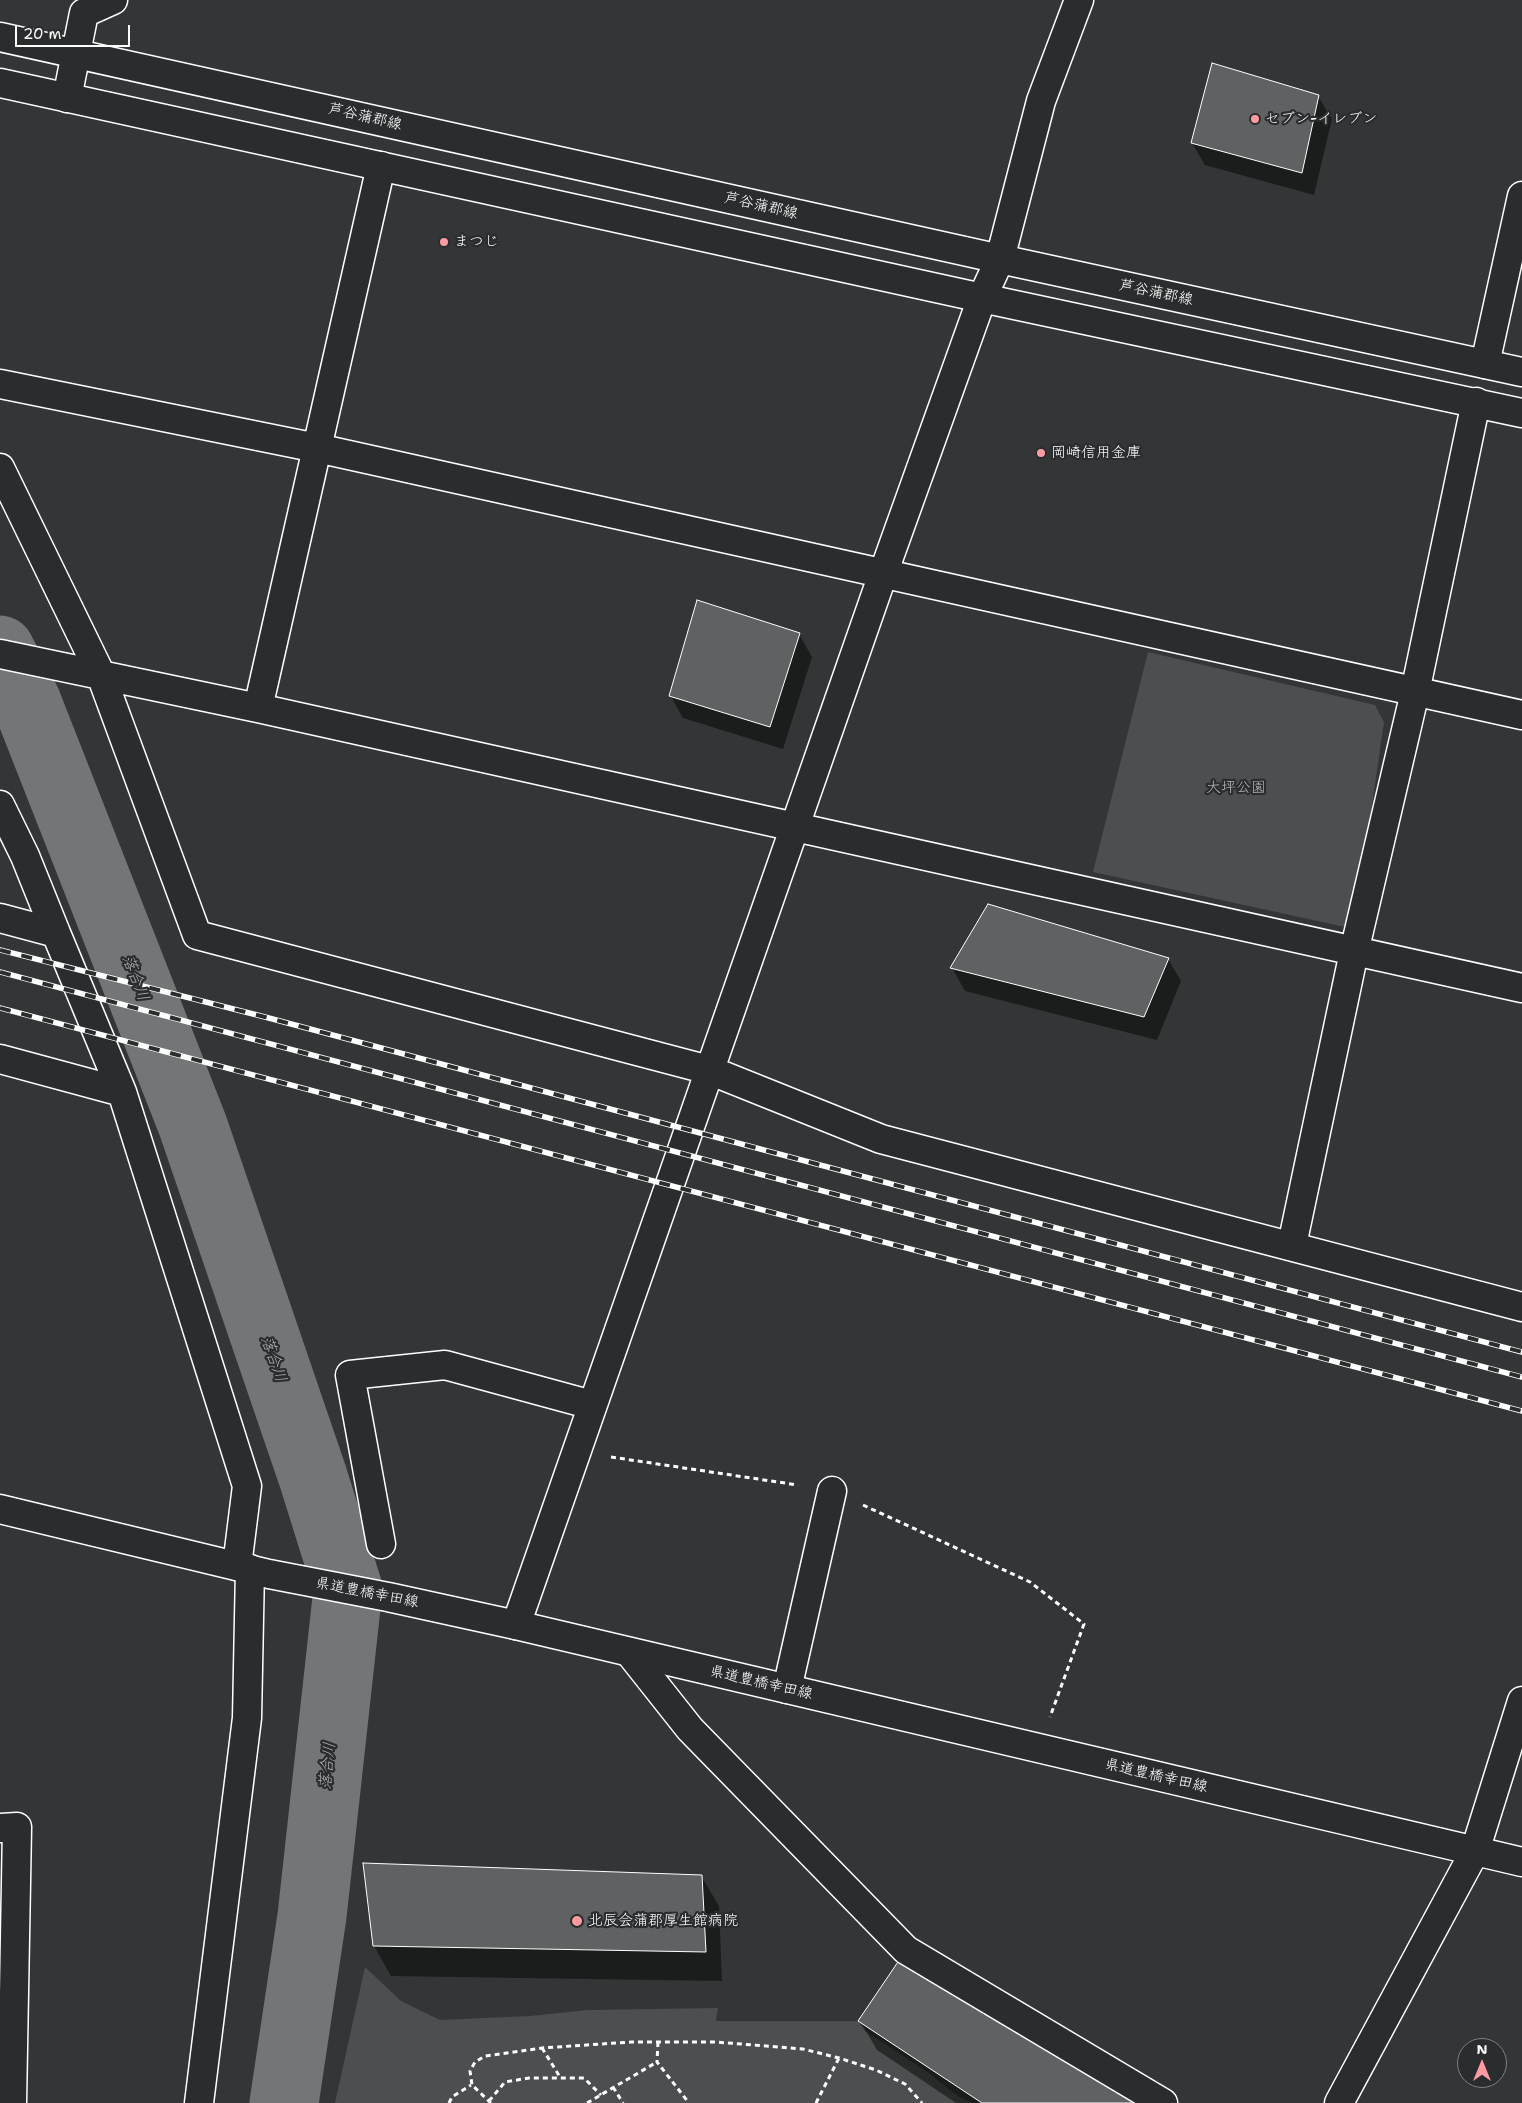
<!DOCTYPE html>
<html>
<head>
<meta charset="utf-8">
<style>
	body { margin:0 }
	#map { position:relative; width:1522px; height:2103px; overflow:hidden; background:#333536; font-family:"Shantell Sans",sans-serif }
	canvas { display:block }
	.north { position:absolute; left:1457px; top:2038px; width:50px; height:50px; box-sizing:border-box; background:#2a2d2e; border:1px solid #7f8182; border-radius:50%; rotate:0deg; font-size:14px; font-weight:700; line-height:20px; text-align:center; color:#fff }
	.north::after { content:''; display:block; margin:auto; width:18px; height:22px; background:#ff9aa2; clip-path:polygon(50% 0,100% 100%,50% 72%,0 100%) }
	.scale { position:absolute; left:15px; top:25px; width:115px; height:22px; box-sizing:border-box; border:2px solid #fff; border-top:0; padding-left:6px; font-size:15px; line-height:18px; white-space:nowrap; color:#fff; -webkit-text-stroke:4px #2a2d2e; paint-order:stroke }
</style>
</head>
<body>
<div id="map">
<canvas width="1522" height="2103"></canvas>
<div class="north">N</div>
<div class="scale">20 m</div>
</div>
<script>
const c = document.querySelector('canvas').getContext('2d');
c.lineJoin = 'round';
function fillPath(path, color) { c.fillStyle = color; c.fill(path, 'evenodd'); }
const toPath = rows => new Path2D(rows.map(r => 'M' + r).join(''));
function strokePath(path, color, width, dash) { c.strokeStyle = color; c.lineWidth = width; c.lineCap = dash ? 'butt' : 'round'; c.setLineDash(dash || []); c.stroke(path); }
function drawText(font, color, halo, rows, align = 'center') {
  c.font = font + ' "Shantell Sans","Klee One",sans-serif'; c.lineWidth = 4.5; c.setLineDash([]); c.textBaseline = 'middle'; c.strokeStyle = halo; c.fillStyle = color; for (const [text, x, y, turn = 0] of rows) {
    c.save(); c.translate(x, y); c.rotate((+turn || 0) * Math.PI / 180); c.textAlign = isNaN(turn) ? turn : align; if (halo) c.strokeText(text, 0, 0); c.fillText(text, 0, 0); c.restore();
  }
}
fillPath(toPath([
	[1148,652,1375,705,1384,722,1354,929,1093,872],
	[365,1967,401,2001,440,2020,530,2016,588,2010,718,2008,716,2021,858,2021,865,2031,926,2071,959,2097,972,2103,335,2103]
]), '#4c4f50');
fillPath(toPath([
	[1318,96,1332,119,1314,195,1205,165,1192,143],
	[799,634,812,657,783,749,683,718,670,695],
	[1168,959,1181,981,1157,1040,965,991,952,968],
	[701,1876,719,1906,722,1981,391,1976,374,1946],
	[860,2021,1133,2103,956,2103,877,2050]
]), '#0007');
strokePath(toPath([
	[0,650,27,703,193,1126,313,1477,348,1589,312,1916,284,2103]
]), '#737576', 69);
const building = toPath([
	[1212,63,1319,95,1302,173,1191,143,1212,63],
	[697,600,800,633,770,727,669,696,697,600],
	[988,904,1169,958,1144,1017,950,968,988,904],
	[363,1863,702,1875,706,1952,373,1946,363,1863],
	[906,1950,1135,2103,982,2103,858,2021,906,1950]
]);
fillPath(building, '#5f6162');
strokePath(building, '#fff', 1);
const minor = toPath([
	[67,98,84,13,113,0],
	[1485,364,1522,196],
	[0,384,317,448,1522,715],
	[0,468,101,675,197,935,709,1070,881,1139,1522,1307],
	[0,654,258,708,1522,988],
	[258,708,381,166],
	[0,805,25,856,56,933,0,918],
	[56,933,122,1092],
	[0,1059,122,1092,247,1486,237,1566],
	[1292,1245,1354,952,1415,692,1476,402],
	[381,1544,350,1375,445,1365,592,1405],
	[516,1625,883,574,982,298,1000,259,1041,101,1079,0],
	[629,1652,690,1729,906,1950,1163,2103],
	[787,1689,832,1491],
	[0,1828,17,1827,12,2103],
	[199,2103,247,1718,250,1569],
	[1339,2103,1475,1851,1522,1701]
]);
const major = toPath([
	[0,37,1000,259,1522,372],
	[0,83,982,298,1522,413],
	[0,1509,269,1574,388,1597,516,1625,1522,1862]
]);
strokePath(minor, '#fff', 31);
strokePath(major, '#fff', 31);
strokePath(toPath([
	[611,1457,798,1485],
	[863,1505,1030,1582,1084,1624,1050,1717],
	[658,2042,657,2062,689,2103],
	[542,2048,560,2077],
	[613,2087,623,2103],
	[489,2101,505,2082,529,2078,584,2078,601,2095],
	[449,2103,452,2097,471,2085],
	[491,2103,472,2085,470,2071,475,2062,485,2056,542,2048,631,2042,716,2042,803,2049,839,2058,876,2070,905,2084,922,2103],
	[587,2103,657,2062],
	[816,2103,839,2058]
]), '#fff', 3, [5, 4]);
strokePath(minor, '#2a2d2e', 28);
strokePath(major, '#2a2d2e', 28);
const rail = toPath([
	[0,950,265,1017,1522,1352],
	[0,972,1522,1377],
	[0,1008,1522,1411]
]);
strokePath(rail, '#fff', 5.5);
strokePath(rail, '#2a2d2e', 4, [11]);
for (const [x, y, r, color] of [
	[1255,119,5,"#ff9aa2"],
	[444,242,5,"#ff9aa2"],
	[1041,453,5,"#ff9aa2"],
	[577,1921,6,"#ff9aa2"]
]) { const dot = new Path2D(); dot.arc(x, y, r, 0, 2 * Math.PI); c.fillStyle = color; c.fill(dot); strokePath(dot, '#2a2d2e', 2); }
drawText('15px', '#fff', '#2a2d2e', [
	["芦谷蒲郡線",365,117,13],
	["芦谷蒲郡線",761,206,13],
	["芦谷蒲郡線",1156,293,12],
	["県道豊橋幸田線",367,1593,11],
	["県道豊橋幸田線",761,1683,13],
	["県道豊橋幸田線",1156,1776,13]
]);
drawText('15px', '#fff', '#2a2d2e', [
	["セブン-イレブン",1265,119],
	["まつじ",454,242],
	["岡崎信用金庫",1051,453],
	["北辰会蒲郡厚生館病院",588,1921]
], 'left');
drawText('15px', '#b7b9b9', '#2a2d2e', [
	["大坪公園",1236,788]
]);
drawText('italic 16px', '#b2b3b4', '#2a2d2e', [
	["落合川",135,978,69],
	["落合川",273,1359,71],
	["落合川",328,1766,-84]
]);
</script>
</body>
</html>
